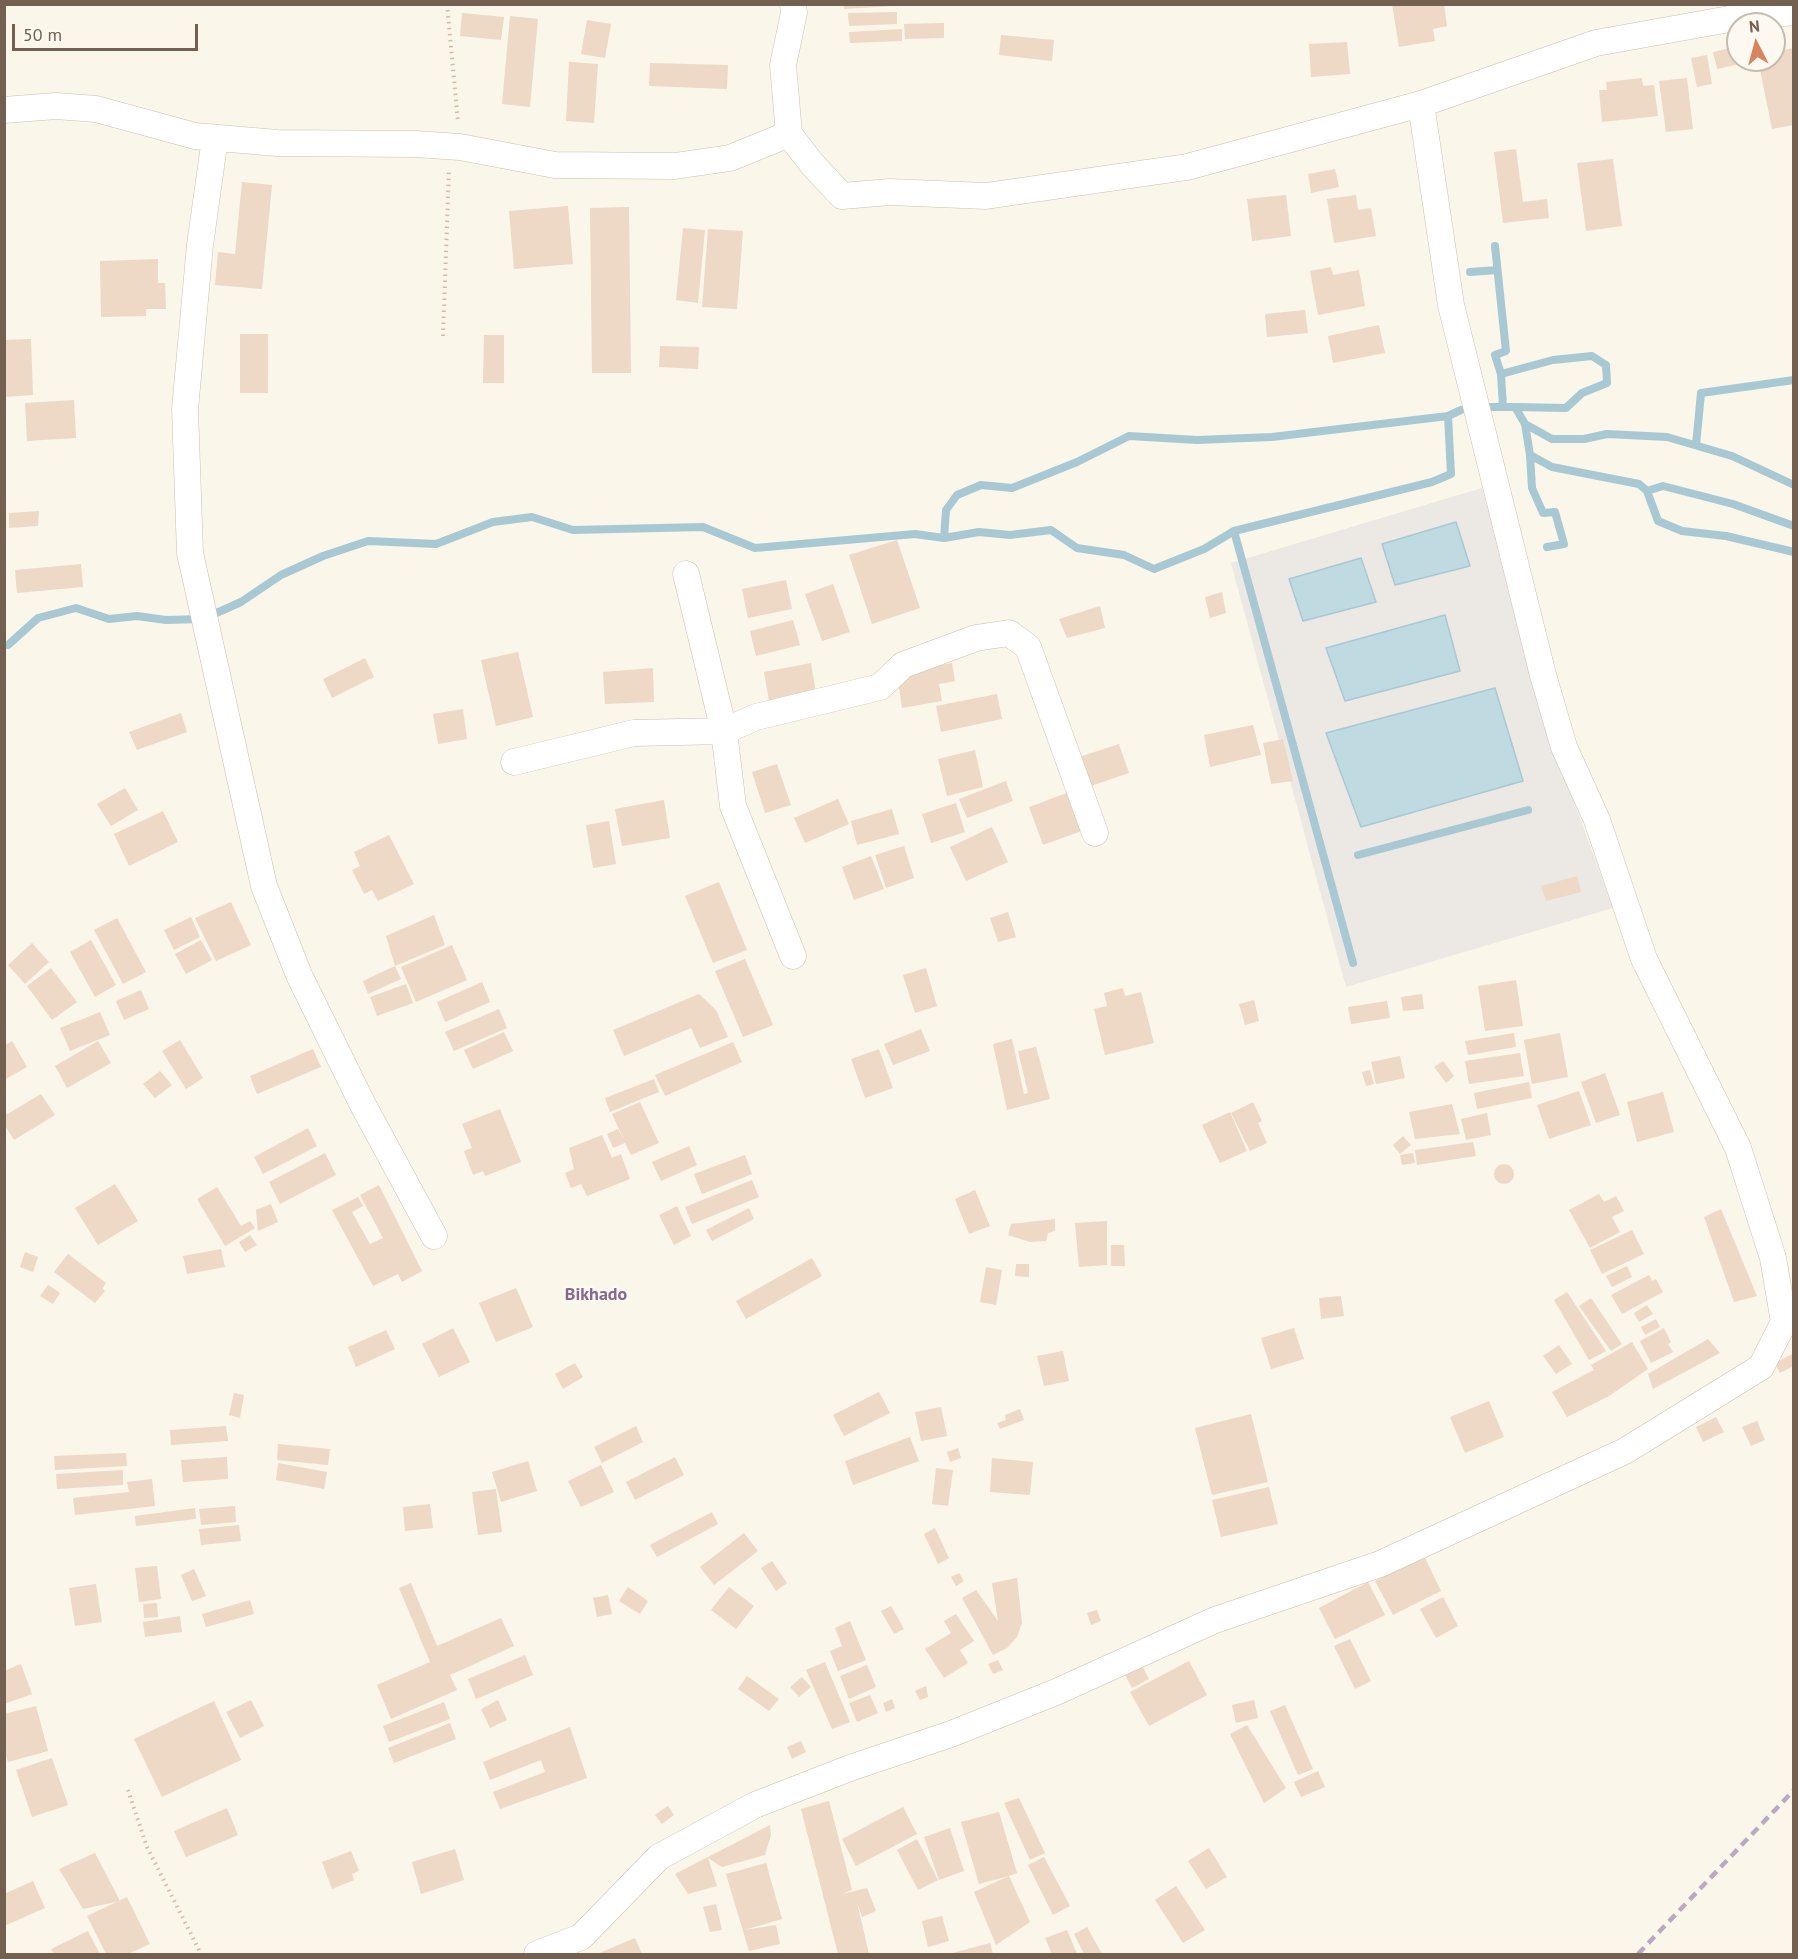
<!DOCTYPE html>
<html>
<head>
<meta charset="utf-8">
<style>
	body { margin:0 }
	#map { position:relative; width:1798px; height:1959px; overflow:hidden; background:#faf6ea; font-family:"PT Sans",sans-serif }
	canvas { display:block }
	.frame { position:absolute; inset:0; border:6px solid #736050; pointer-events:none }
	.north { position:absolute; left:1726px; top:12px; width:60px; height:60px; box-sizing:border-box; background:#fdf9f0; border:2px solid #c6bcb0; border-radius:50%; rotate:354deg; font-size:16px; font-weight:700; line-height:24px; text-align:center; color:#736050 }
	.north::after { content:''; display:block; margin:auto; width:21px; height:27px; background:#d6855e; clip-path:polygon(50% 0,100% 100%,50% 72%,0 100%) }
	.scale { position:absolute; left:12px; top:24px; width:186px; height:27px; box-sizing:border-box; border:3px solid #736050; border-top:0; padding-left:8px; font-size:18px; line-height:21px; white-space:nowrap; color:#736050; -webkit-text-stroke:4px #fdf9f0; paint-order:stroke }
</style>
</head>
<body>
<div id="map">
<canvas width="1798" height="1959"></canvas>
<div class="frame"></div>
<div class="north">N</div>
<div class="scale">50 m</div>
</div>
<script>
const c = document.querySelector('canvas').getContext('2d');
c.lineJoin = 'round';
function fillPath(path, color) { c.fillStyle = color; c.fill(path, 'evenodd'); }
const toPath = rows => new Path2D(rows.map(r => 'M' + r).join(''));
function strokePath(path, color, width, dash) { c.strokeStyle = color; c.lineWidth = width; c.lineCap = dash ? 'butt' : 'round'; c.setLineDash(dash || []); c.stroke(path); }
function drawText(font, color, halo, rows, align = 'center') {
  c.font = font + ' "PT Sans",sans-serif'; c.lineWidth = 5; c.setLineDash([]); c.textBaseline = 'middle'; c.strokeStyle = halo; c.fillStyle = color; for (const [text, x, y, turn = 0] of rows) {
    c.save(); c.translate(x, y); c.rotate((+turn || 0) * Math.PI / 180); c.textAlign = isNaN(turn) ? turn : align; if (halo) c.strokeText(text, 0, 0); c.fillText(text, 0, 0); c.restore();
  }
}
fillPath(toPath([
	[1482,488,1552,742,1613,908,1346,987,1231,563]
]), '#ece8e3');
const water = toPath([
	[1456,522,1470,566,1395,585,1382,544,1456,522],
	[1361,558,1376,602,1303,621,1289,579,1361,558],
	[1445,615,1460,671,1345,701,1326,648,1445,615],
	[1495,688,1523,781,1361,827,1326,733,1495,688]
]);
fillPath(water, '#c0dae2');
strokePath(water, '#a8c8d3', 1.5);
strokePath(toPath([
	[1495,246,1506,351,1495,355,1501,374,1503,407],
	[1470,272,1497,270],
	[1501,374,1553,360,1592,356,1606,365,1607,383,1582,393,1566,408,1515,407],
	[1491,407,1515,407,1525,424,1552,439,1584,439,1607,434,1667,437,1732,456,1794,485],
	[1525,424,1530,455,1552,467,1639,484,1647,491,1658,521,1682,531,1726,536,1794,552],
	[1696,445,1701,393,1794,380],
	[1530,455,1532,488,1543,513,1555,512,1564,544,1547,547],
	[1647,491,1663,486,1733,504,1794,526],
	[1234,531,1353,963],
	[944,538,979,532,1010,535,1051,530,1077,548,1124,555,1154,569,1204,549,1234,531,1432,482,1451,474,1448,416],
	[4,645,8,645,38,618,76,608,109,619,137,616,166,620,203,619,241,602,281,575,323,556,368,541,436,544,493,522,532,517,573,530,703,527,755,548,915,534,944,538,946,510,957,495,981,485,1012,488,1077,462,1129,436,1197,440,1272,437,1448,416,1461,410],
	[1358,855,1528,810]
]), '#a8c8d3', 8);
fillPath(toPath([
	[844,4,891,4,891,6,844,9],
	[1392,4,1444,4,1447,26,1433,29,1435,41,1399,47],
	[897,12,897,24,849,26,848,13],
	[462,13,504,17,501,40,460,36],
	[510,16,538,19,530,107,502,104],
	[587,20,611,24,605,58,581,54],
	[944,23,944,38,905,39,904,24],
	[902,29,902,41,850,43,849,32],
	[1001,35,1054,40,1052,61,999,55],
	[1347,42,1350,74,1311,77,1309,44],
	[1738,46,1738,60,1745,60,1745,63,1717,69,1713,52],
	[1794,48,1794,125,1772,129,1758,60,1774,60,1774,52],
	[1707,55,1712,84,1697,87,1691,58],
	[569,62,598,64,594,123,566,121],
	[650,63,728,65,727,89,649,86],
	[1642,78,1643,86,1654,85,1658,116,1602,122,1599,90,1607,90,1606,82],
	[1687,78,1693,129,1666,132,1659,81],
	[1516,149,1523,202,1547,199,1549,218,1503,223,1494,152],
	[1613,159,1622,226,1586,231,1577,163],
	[1335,169,1339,187,1311,193,1308,174],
	[242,182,272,185,262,289,215,285,218,252,235,254],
	[1286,195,1291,236,1252,241,1247,199],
	[1356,195,1358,210,1371,208,1376,236,1334,243,1327,199],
	[568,206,573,264,514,269,509,211],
	[629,207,631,373,592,373,590,208],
	[683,228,705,230,698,303,676,300],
	[708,229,743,231,737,309,702,307],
	[158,259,158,283,165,283,166,309,146,309,146,316,101,317,100,261],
	[1331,267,1333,275,1359,270,1365,306,1318,315,1310,271],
	[1305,310,1308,333,1267,337,1265,314],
	[1379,325,1385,353,1333,363,1328,336],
	[240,334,268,334,268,393,240,393],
	[484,335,504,335,504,383,483,383],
	[31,339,33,395,4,397,4,340],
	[660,346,699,347,698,369,659,367],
	[74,400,76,438,27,441,25,403],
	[39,511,38,526,9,528,9,513],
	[897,540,920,608,872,624,849,555],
	[81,564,83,587,17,593,15,570],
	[786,580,792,609,748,618,742,589],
	[833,584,850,632,822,641,805,594],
	[1222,592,1226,613,1210,618,1205,597],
	[1100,606,1105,628,1067,638,1059,619],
	[793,620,800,645,756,656,750,631],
	[518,652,533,717,496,726,481,660],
	[365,658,374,677,332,698,323,679],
	[811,663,817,699,770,707,764,672],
	[952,663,955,681,939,684,942,701,902,708,897,673],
	[653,668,654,702,605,704,603,672],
	[997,694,1002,719,941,732,936,706],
	[463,709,467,739,438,744,433,714],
	[181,713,187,732,137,750,129,732],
	[1253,725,1261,755,1210,767,1204,735],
	[1283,739,1293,781,1271,784,1263,743],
	[1119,744,1129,773,1082,789,1073,759],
	[975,750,983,787,947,796,938,759],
	[777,764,791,805,765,813,752,772],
	[1006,781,1013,801,967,818,959,799],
	[125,788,138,810,111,826,97,804],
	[1075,790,1090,828,1043,845,1029,807],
	[838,799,849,824,805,843,794,818],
	[664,800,670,838,622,846,615,809],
	[956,803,965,832,931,843,922,814],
	[892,809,899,834,857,845,851,821],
	[163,811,178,842,129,866,114,834],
	[609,821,616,864,593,868,586,825],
	[992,827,1008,862,966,881,950,847],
	[389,835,414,884,378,901,372,890,364,894,352,870,360,866,354,852],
	[904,846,914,878,886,888,875,855],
	[871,856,884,889,854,900,842,867],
	[1577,876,1581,892,1546,901,1541,886],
	[719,882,747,950,713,963,685,896],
	[231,902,251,945,216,961,195,918],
	[1008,912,1016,937,998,942,990,918],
	[434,915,445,945,395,966,386,936],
	[191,917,200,937,174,950,164,930],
	[117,918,146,972,123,984,94,930],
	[91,940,116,985,95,997,70,952],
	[201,940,212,960,186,974,175,954],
	[32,943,49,962,25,984,8,965],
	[452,945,467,980,416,1002,401,967],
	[745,959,773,1025,743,1037,715,971],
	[395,966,401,979,368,994,363,981],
	[51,968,77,1002,52,1020,27,986],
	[926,968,937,1006,915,1013,903,975],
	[1516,980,1523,1026,1485,1031,1478,986],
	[482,982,490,1002,445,1022,437,1002],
	[406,984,413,1003,377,1016,370,997],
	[1123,988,1125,996,1141,992,1154,1043,1105,1055,1094,1009,1107,1006,1104,993],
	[141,990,149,1009,124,1020,116,1001],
	[699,994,716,1010,728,1037,700,1048,691,1028,624,1056,613,1030],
	[1422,994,1424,1009,1403,1011,1401,997],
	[1254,1000,1259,1021,1245,1025,1239,1004],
	[1387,1001,1390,1018,1351,1024,1348,1007],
	[499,1009,507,1028,454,1051,445,1032],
	[100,1012,110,1035,70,1051,60,1028],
	[921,1029,930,1051,893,1065,884,1044],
	[504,1032,513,1051,473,1069,464,1050],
	[1514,1033,1516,1047,1468,1055,1465,1041],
	[1560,1033,1568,1077,1532,1084,1524,1040],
	[1012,1039,1024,1094,1028,1093,1018,1051,1036,1047,1050,1099,1007,1110,993,1044],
	[180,1040,203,1078,186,1089,162,1051],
	[12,1041,27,1067,4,1080,4,1046],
	[98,1041,111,1063,67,1088,55,1066],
	[733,1042,742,1062,665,1096,655,1075],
	[313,1049,321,1067,257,1094,250,1076],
	[879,1049,893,1088,865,1098,851,1059],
	[1520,1053,1524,1076,1469,1084,1465,1061],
	[1400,1056,1405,1078,1376,1084,1371,1062],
	[1443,1061,1454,1076,1446,1083,1434,1067],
	[1370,1070,1374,1084,1366,1086,1362,1072],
	[160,1071,172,1085,155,1098,143,1084],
	[1605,1073,1620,1115,1596,1123,1581,1082],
	[654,1079,659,1092,610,1112,605,1098],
	[1529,1082,1532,1098,1477,1109,1474,1093],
	[1579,1091,1591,1125,1549,1139,1537,1105],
	[1663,1092,1674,1132,1637,1142,1627,1102],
	[41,1094,55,1115,14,1140,4,1124,4,1116],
	[640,1102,659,1143,631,1155,625,1143,613,1148,607,1134,618,1129,624,1140,612,1114],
	[1253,1102,1262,1121,1258,1123,1267,1143,1250,1151,1231,1113],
	[1452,1104,1460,1134,1415,1139,1409,1112],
	[500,1109,521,1162,485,1176,483,1171,473,1175,464,1151,472,1148,462,1124],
	[1230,1112,1247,1151,1220,1163,1202,1125],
	[1487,1113,1491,1135,1466,1140,1461,1119],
	[308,1128,317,1146,263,1174,254,1157],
	[602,1135,612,1158,621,1154,630,1179,587,1196,581,1184,571,1188,565,1173,574,1169,569,1148],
	[1403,1136,1411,1145,1400,1154,1393,1145],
	[1473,1142,1476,1156,1417,1165,1415,1150],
	[689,1146,697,1165,661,1181,652,1162],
	[325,1153,336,1175,280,1204,269,1182],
	[1413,1153,1415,1163,1402,1165,1400,1155],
	[745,1155,752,1174,702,1194,694,1174],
	'1494 1174a10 10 0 1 1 20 0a10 10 0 1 1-20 0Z',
	[752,1180,759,1197,692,1224,685,1207],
	[115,1184,138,1221,98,1245,75,1208],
	[379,1185,422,1271,402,1282,398,1274,373,1286,332,1210,358,1197,363,1206,352,1212,370,1244,383,1238,360,1195],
	[217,1187,241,1226,250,1221,255,1228,225,1246,197,1199],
	[975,1190,990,1226,969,1234,955,1199],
	[1599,1194,1604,1202,1616,1196,1624,1211,1612,1217,1620,1232,1590,1248,1569,1210],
	[271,1204,278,1222,258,1231,256,1210],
	[677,1206,691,1236,674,1245,659,1215],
	[749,1208,754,1219,712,1241,706,1230],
	[1721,1209,1757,1296,1734,1302,1704,1217],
	[1055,1219,1055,1231,1048,1233,1046,1241,1030,1242,1008,1235,1011,1224],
	[1107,1221,1107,1265,1079,1267,1075,1223],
	[1632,1230,1644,1254,1602,1274,1590,1250],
	[250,1235,257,1245,245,1252,239,1242],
	[1111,1245,1124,1245,1125,1266,1111,1266],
	[221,1249,225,1267,187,1274,183,1256],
	[25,1252,38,1257,33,1272,20,1267],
	[68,1254,106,1283,102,1289,105,1291,95,1303,54,1272],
	[812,1258,822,1276,746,1319,736,1301],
	[1016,1264,1029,1264,1029,1277,1015,1276],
	[1627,1266,1632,1277,1612,1287,1606,1276],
	[986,1267,1002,1270,996,1305,980,1302],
	[1649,1275,1652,1281,1656,1279,1663,1292,1622,1314,1611,1295],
	[48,1285,60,1293,53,1304,40,1296],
	[516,1288,533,1327,496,1342,479,1303],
	[1567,1292,1606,1351,1589,1360,1554,1300],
	[1341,1296,1344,1316,1321,1319,1319,1298],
	[1591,1298,1622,1344,1611,1351,1579,1306],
	[1647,1305,1653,1314,1639,1322,1634,1313],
	[1656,1319,1660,1327,1645,1335,1641,1327],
	[453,1328,470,1362,439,1377,422,1344],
	[1294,1328,1304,1359,1271,1369,1261,1338],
	[1664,1328,1671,1342,1668,1344,1673,1352,1651,1363,1640,1341],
	[386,1330,395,1349,356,1367,348,1347],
	[1708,1339,1720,1353,1653,1389,1648,1374],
	[1632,1342,1648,1369,1609,1396,1567,1417,1552,1392,1594,1370,1591,1365],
	[1559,1345,1572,1364,1556,1374,1543,1356],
	[1063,1351,1069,1381,1044,1386,1037,1356],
	[1794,1353,1794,1366,1780,1373,1775,1363],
	[575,1363,583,1377,563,1389,555,1374],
	[879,1392,890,1413,844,1436,833,1415],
	[234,1393,244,1395,240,1418,229,1415],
	[1489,1401,1504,1437,1465,1453,1450,1417],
	[941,1407,947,1436,921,1441,915,1412],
	[1020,1409,1024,1420,1000,1429,997,1423,1006,1420,1005,1415],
	[1251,1414,1268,1482,1212,1495,1195,1428],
	[1716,1417,1724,1432,1703,1442,1696,1427],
	[1757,1421,1765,1440,1751,1446,1742,1427],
	[226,1426,228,1441,171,1445,170,1430],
	[636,1426,643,1442,602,1463,594,1447],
	[910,1437,919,1461,853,1485,845,1461],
	[278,1444,330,1449,328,1465,277,1460],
	[958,1448,961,1458,950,1462,947,1452],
	[126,1453,127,1466,55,1470,54,1456],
	[227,1457,228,1479,183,1482,181,1460],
	[675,1457,684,1475,635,1500,626,1482],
	[992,1458,1033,1462,1030,1495,990,1492],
	[528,1461,537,1491,501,1502,492,1472],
	[278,1463,327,1472,324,1489,276,1480],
	[601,1465,614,1492,581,1507,568,1481],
	[936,1468,953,1470,948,1506,932,1504],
	[123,1470,123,1485,57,1489,56,1474],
	[152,1479,155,1506,75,1515,73,1498,129,1492,127,1482],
	[1269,1487,1278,1524,1221,1537,1212,1500],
	[496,1489,502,1532,478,1535,472,1492],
	[430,1504,433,1528,405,1531,403,1507],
	[235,1506,236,1522,201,1525,199,1509],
	[195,1508,196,1519,136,1526,135,1516],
	[712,1512,718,1524,657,1557,650,1545],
	[239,1525,241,1541,201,1545,199,1529],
	[935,1528,949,1558,938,1564,924,1534],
	[744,1533,758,1551,714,1585,700,1567],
	[1424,1556,1441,1591,1393,1615,1375,1581],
	[772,1561,787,1583,776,1591,761,1568],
	[157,1566,161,1599,139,1602,135,1568],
	[194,1569,206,1596,192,1601,181,1575],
	[959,1573,964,1581,956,1586,951,1577],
	[1017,1578,1022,1623,1017,1637,1007,1648,993,1655,962,1598,976,1590,998,1621,992,1583],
	[1368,1582,1385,1615,1335,1639,1319,1608],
	[411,1583,437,1646,501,1618,514,1646,450,1675,457,1690,391,1719,377,1685,430,1662,399,1588],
	[96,1584,102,1622,75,1626,69,1588],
	[628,1587,648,1601,640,1614,619,1601],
	[729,1587,754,1606,736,1629,711,1610],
	[608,1595,612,1614,597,1617,593,1598],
	[1443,1597,1458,1626,1436,1638,1420,1609],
	[250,1600,254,1614,206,1627,202,1614],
	[157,1603,158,1617,144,1618,143,1604],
	[891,1606,904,1629,894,1634,881,1611],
	[1097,1610,1101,1621,1091,1625,1087,1613],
	[956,1614,974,1641,960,1650,968,1663,944,1678,925,1649,951,1633,944,1621],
	[180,1616,182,1632,145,1637,143,1622],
	[850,1621,866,1660,838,1671,830,1651,842,1646,835,1628],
	[1350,1639,1371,1681,1355,1689,1334,1646],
	[525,1655,533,1675,476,1699,468,1679],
	[998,1660,1003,1670,993,1674,988,1664],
	[1189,1661,1207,1695,1149,1726,1130,1692],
	[825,1662,850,1722,832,1729,806,1670],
	[1140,1662,1149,1679,1132,1688,1123,1671],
	[21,1664,32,1694,4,1704,4,1671],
	[867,1665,876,1687,849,1699,840,1676],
	[747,1676,779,1699,769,1711,738,1689],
	[802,1677,811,1687,799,1697,790,1687],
	[926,1686,928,1697,920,1700,915,1691],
	[870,1695,878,1713,857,1722,849,1703],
	[892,1699,895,1708,886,1712,883,1703],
	[251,1700,264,1726,240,1738,226,1712],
	[498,1700,507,1720,490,1728,481,1709],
	[1254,1700,1258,1718,1236,1723,1232,1705],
	[214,1701,241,1760,162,1797,134,1739],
	[444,1702,450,1719,389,1742,383,1726],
	[1285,1705,1313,1769,1298,1775,1270,1711],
	[36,1706,48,1751,8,1762,4,1748,4,1714],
	[450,1723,456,1739,394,1763,388,1748],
	[1247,1725,1286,1788,1264,1803,1230,1734],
	[570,1727,587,1778,500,1809,493,1792,545,1772,541,1760,490,1780,483,1762],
	[801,1741,806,1752,792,1759,787,1747],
	[52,1758,68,1805,32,1817,16,1770],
	[1318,1771,1325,1787,1301,1797,1294,1782],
	[1019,1798,1045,1853,1030,1860,1004,1803],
	[829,1801,852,1890,842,1894,867,1888,876,1911,862,1917,857,1902,869,1954,838,1954,801,1809],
	[668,1806,674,1815,662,1824,655,1815],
	[903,1807,917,1834,856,1866,842,1839],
	[227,1808,238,1835,186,1857,174,1831],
	[999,1812,1017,1873,1009,1876,1030,1922,996,1945,974,1892,1009,1876,979,1884,961,1822],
	[770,1825,771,1835,765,1855,722,1867,708,1858,717,1886,688,1894,675,1874],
	[950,1828,964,1871,939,1880,924,1837],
	[917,1839,938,1880,918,1890,897,1850],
	[1209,1848,1227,1877,1206,1889,1188,1861],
	[455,1849,464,1880,421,1894,412,1862],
	[351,1851,359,1871,352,1874,354,1880,332,1889,322,1862],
	[95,1853,120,1901,83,1909,59,1869],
	[1044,1857,1070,1906,1053,1915,1028,1865],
	[766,1863,782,1919,744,1930,776,1925,780,1944,749,1951,726,1874],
	[33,1881,45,1908,4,1926,4,1894],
	[1176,1886,1205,1930,1183,1943,1155,1900],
	[127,1897,150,1944,128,1954,106,1954,87,1916],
	[716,1904,722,1930,710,1932,703,1907],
	[942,1916,949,1941,928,1947,922,1921],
	[1087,1927,1102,1954,1084,1954,1074,1934],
	[1067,1930,1077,1954,1052,1954,1045,1938],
	[88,1931,100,1954,54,1954,51,1949],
	[635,1938,642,1954,597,1954],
	[990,1943,993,1954,949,1954]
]), '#edd9c5');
const minor = toPath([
	[793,4,794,13,783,65,789,134,812,164,842,196,890,192,986,196,1187,167,1421,104,1596,43,1735,18,1794,12],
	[4,110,56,106,96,109,195,136,277,143,415,144,460,147,555,165,675,166,730,158,789,134],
	[215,138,200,245,185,409,190,553,264,886,299,975,363,1105,434,1236],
	[686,574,724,731,733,806,793,956],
	[514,762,634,733,724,731,756,717,880,687,903,665,976,638,1009,633,1028,647,1095,833],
	[537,1954,581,1937,659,1857,755,1805,850,1768,951,1734,1056,1692,1215,1620,1380,1564,1625,1451,1761,1367,1784,1322,1773,1258,1738,1148,1644,959,1597,820,1564,747,1543,675,1451,305,1421,104]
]);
strokePath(minor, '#ccbfb1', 27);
strokePath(toPath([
	[447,4,458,122],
	[443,336,449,169],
	[128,1790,147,1847,201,1954]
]), '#d2bca8', 4, [1.5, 4.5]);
strokePath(minor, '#fff', 26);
strokePath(toPath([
	[1638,1954,1794,1790]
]), '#baa9c4', 4.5, [9, 6]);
drawText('bold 18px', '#85688e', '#fdf9f0', [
	["Bikhado",596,1295]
]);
</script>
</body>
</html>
